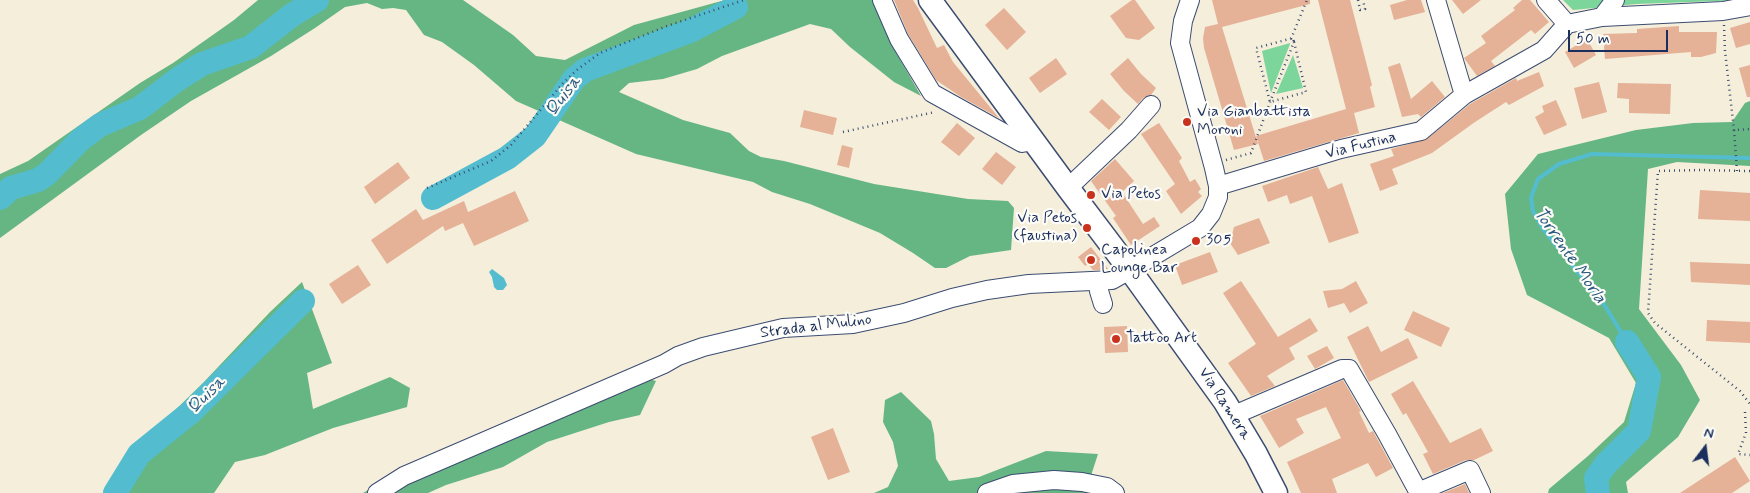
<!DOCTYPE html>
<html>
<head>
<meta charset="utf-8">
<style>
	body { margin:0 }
	#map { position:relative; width:1750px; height:493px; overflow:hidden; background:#f4eedb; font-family:Mynerve,sans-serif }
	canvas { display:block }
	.north { position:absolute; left:1680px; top:423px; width:50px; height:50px; -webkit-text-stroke:4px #fdfcf7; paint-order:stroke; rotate:15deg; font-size:14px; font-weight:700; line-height:20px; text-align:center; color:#1b2f5e }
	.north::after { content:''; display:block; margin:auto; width:18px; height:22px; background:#1b2f5e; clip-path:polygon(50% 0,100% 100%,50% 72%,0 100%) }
	.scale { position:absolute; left:1568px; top:30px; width:100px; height:22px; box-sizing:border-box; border:2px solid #1b2f5e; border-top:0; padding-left:6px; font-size:15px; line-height:18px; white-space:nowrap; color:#1b2f5e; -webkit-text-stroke:4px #fdfcf7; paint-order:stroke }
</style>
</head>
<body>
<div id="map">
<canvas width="1750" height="493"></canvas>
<div class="north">N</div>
<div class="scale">50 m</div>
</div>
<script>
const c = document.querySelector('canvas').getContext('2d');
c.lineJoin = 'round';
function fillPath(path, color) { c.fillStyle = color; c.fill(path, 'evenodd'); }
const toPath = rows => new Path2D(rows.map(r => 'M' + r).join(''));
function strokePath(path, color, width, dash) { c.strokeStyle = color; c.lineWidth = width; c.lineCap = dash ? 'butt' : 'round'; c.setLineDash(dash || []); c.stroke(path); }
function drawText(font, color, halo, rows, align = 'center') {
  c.font = font + ' Mynerve,sans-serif'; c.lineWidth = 4.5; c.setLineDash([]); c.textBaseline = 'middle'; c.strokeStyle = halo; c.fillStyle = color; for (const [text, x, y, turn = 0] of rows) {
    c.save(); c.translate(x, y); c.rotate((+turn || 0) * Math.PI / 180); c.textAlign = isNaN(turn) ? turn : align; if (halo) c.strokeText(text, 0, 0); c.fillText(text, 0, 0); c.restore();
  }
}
fillPath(toPath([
	[1563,0,1745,0,1637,4,1573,10],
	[1290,43,1290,44,1271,93,1262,51],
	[1293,55,1303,88,1276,94]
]), '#7cd59b');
fillPath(toPath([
	[258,0,463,0,513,35,536,56,565,60,634,25,725,0,876,0,890,42,921,96,894,82,850,47,831,29,810,24,722,56,697,69,663,79,629,83,619,92,683,120,730,133,749,151,761,157,784,161,874,184,968,199,1008,201,1014,208,1011,250,970,256,946,268,935,268,913,253,880,233,810,204,772,192,753,182,636,154,516,101,474,65,442,42,424,35,406,10,393,8,382,9,367,3,345,7,315,28,271,56,191,101,141,135,0,238,0,174,28,161,140,83,173,63,234,20],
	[1750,101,1750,166,1677,162,1648,169,1639,309,1681,365,1700,400,1678,437,1626,482,1628,493,1548,493,1549,489,1588,456,1624,422,1636,383,1609,338,1527,295,1511,249,1505,194,1538,154,1636,130,1693,123,1732,122,1745,103],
	[302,282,332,363,307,373,313,409,390,377,410,388,407,407,333,428,265,455,235,462,214,493,109,493,127,457,203,383,270,312],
	[636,375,656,381,640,415,609,422,547,442,503,467,446,485,428,493,363,493,402,471,501,424,594,385],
	[901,392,931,421,934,434,936,459,949,481,979,477,1046,451,1098,454,1086,491,1088,493,874,493,888,487,898,466,893,442,883,422,885,400]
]), '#65b683');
fillPath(toPath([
	[492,269,504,278,507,285,503,290,497,290,494,287,492,277,489,272]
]), '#53bdcf');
strokePath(toPath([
	[1627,342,1605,306,1543,229,1533,211,1531,198,1538,179,1559,164,1592,154,1750,158]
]), '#53bdcf', 4);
strokePath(toPath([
	[0,198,11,188,38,180,47,174,80,140,100,125,140,108,178,79,202,64,251,47,292,15,317,0],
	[433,198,507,158,535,136,574,79,585,70,690,31,736,7],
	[115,493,139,454,191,412,303,301],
	[1598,493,1596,478,1606,464,1639,431,1649,377,1627,342]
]), '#53bdcf', 24);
fillPath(toPath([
	[894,0,913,0,918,8,937,48,944,45,953,62,999,118,961,97,936,80,908,34],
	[1132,0,1135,0,1155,28,1139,40,1126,38,1110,16],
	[1212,0,1310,0,1310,4,1222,27,1258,144,1234,150,1204,48,1203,38,1205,27,1218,24],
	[1318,0,1350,0,1372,85,1370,87,1375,107,1354,113,1359,133,1264,161,1256,136,1346,109],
	[1407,0,1421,0,1425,12,1394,20,1390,5],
	[1452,0,1481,0,1463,14],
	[1522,0,1530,0,1549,22,1535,34,1531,30,1491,61,1495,66,1477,76,1464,58,1486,43,1481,36,1515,10,1513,8],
	[1004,8,1026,32,1007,50,985,25],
	[1750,22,1750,44,1736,48,1730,28],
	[1679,26,1679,32,1717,32,1716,53,1701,57,1691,57,1691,52,1605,59,1603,34,1637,33,1637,29],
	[1587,39,1596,55,1574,68,1565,52],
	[1056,58,1067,74,1040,93,1029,78],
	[1128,58,1141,74,1156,88,1151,95,1143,98,1138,104,1124,91,1110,74],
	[1400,63,1411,99,1432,81,1445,97,1421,117,1418,114,1402,117,1388,67],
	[1750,65,1750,97,1747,97,1739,68],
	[1539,72,1544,86,1509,105,1506,102,1475,122,1432,153,1392,169,1398,184,1380,191,1370,164,1394,156,1391,149,1427,139,1470,104,1516,78,1517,81],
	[1599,82,1607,112,1582,119,1574,88],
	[1618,83,1671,84,1670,114,1629,113,1629,99,1617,98],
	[1102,99,1121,117,1109,130,1089,112],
	[1556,100,1567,125,1544,135,1535,117,1544,112,1542,106],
	[804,110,837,118,833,135,800,127],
	[957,123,975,138,959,156,941,142],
	[1159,123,1182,158,1179,161,1190,182,1195,179,1201,189,1198,192,1202,196,1181,214,1166,191,1175,184,1141,134],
	[842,145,853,148,849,168,837,165],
	[996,152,1016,167,1002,185,982,169],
	[1115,159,1134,181,1122,192,1143,224,1154,217,1160,226,1131,245,1113,218,1116,216,1091,181],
	[398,162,410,178,375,204,364,187],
	[1318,167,1328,189,1342,183,1359,233,1329,243,1312,196,1290,204,1287,195,1268,202,1262,186],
	[1700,190,1750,193,1750,221,1698,219],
	[515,191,529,221,474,246,463,223,445,231,443,226,387,264,371,240,416,209,423,220,464,201,468,212],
	[1259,218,1270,243,1238,255,1230,243,1234,227],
	[1091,247,1109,270,1093,270,1088,264,1085,266,1078,257],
	[1210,252,1218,272,1182,285,1175,265],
	[1690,262,1750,264,1750,285,1691,282],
	[358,265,371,285,342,304,329,284],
	[1241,281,1278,337,1310,318,1318,331,1289,348,1295,359,1267,376,1275,386,1251,396,1228,363,1256,344,1223,293],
	[1356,281,1368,303,1350,313,1344,303,1328,308,1323,291,1342,289],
	[1413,311,1450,328,1441,347,1404,330],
	[1707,320,1750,322,1750,343,1706,341],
	[1127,326,1128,352,1105,353,1104,327],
	[1368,326,1381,352,1408,338,1418,358,1369,382,1347,337],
	[1327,346,1334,358,1315,369,1307,356],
	[1343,380,1361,411,1359,412,1369,433,1373,431,1393,468,1376,477,1368,463,1332,479,1337,493,1301,493,1287,462,1341,438,1326,407,1296,419,1304,433,1279,448,1260,416],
	[1413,381,1450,443,1481,428,1493,451,1474,460,1466,460,1433,474,1423,454,1428,452,1406,413,1403,415,1391,394],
	[833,428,850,472,828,480,811,437],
	[1735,457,1750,481,1732,493,1680,493],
	[1465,484,1469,493,1443,493]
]), '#e5b197');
const minor = toPath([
	[882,0,899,39,932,93,1022,143,1033,141],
	[1436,0,1464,95],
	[1546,0,1567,24],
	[1602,17,1615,0],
	[1567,24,1602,17,1723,11,1750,6],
	[1218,186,1341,149,1421,131,1464,95,1544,50,1567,24],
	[1068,188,1129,130,1151,105],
	[1099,281,1099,291,1103,304],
	[1234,415,1342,369,1349,369,1387,434,1419,493],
	[1418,492,1470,470,1481,493],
	[377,493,404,476,664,364,678,356,703,347,783,328,853,324,904,313,952,298,987,290,1029,284,1112,280,1140,264,1200,228,1211,214,1218,197,1218,186,1214,168,1180,43,1183,21,1190,0],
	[987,493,1013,484,1054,480,1082,482,1107,487,1115,493]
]);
const major = toPath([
	[930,0,1068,188,1130,270,1225,402,1256,454,1276,493]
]);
strokePath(minor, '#3c4c71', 20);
strokePath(major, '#3c4c71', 25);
strokePath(toPath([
	[1358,0,1360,10,1365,9,1363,0],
	[1724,25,1725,51,1734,130],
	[1291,39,1307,0],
	[843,132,935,112],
	[1226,160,1251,153,1270,102,1294,42,1306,92,1270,102,1256,48,1293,38,1294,42],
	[1737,171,1734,130,1750,129],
	[1750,171,1700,170,1658,171,1648,313,1655,323,1740,391,1750,404],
	[427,188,491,161,511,145,564,82,578,69,600,53,667,26,744,0],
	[1745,412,1746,433,1738,454,1750,455]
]), '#3c4c71', 2.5, [1, 4]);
strokePath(minor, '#fff', 18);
strokePath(major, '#fff', 22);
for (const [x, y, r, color] of [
	[1187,122,5,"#c8321e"],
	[1091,195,5,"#c8321e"],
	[1087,228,5,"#c8321e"],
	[1196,241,5,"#c8321e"],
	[1091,260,5,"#c8321e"],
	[1116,339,5,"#c8321e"]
]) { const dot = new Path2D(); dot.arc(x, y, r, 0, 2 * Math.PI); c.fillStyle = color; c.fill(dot); strokePath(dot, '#fdfcf7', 2); }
drawText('16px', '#1b2f5e', '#fdfcf7', [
	["Via Gianbattista",1197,113],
	["Moroni",1197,131],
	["Via Petos",1101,195],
	["Via Petos",1077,219,"right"],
	["(faustina)",1077,237,"right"],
	["305",1206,241],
	["Capolinea",1101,251],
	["Lounge Bar",1101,269],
	["Tattoo Art",1126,339]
], 'left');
drawText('16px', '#1b2f5e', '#fdfcf7', [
	["Via Fustina",1361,146,-14],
	["Strada al Mulino",816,327,-7],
	["Via Ramera",1224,404,57]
]);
drawText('italic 18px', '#2c5a80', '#fdfcf7', [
	["Quisa",564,97,-52],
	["Torrente Morla",1569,256,55],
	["Quisa",207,396,-44]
]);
</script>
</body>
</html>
